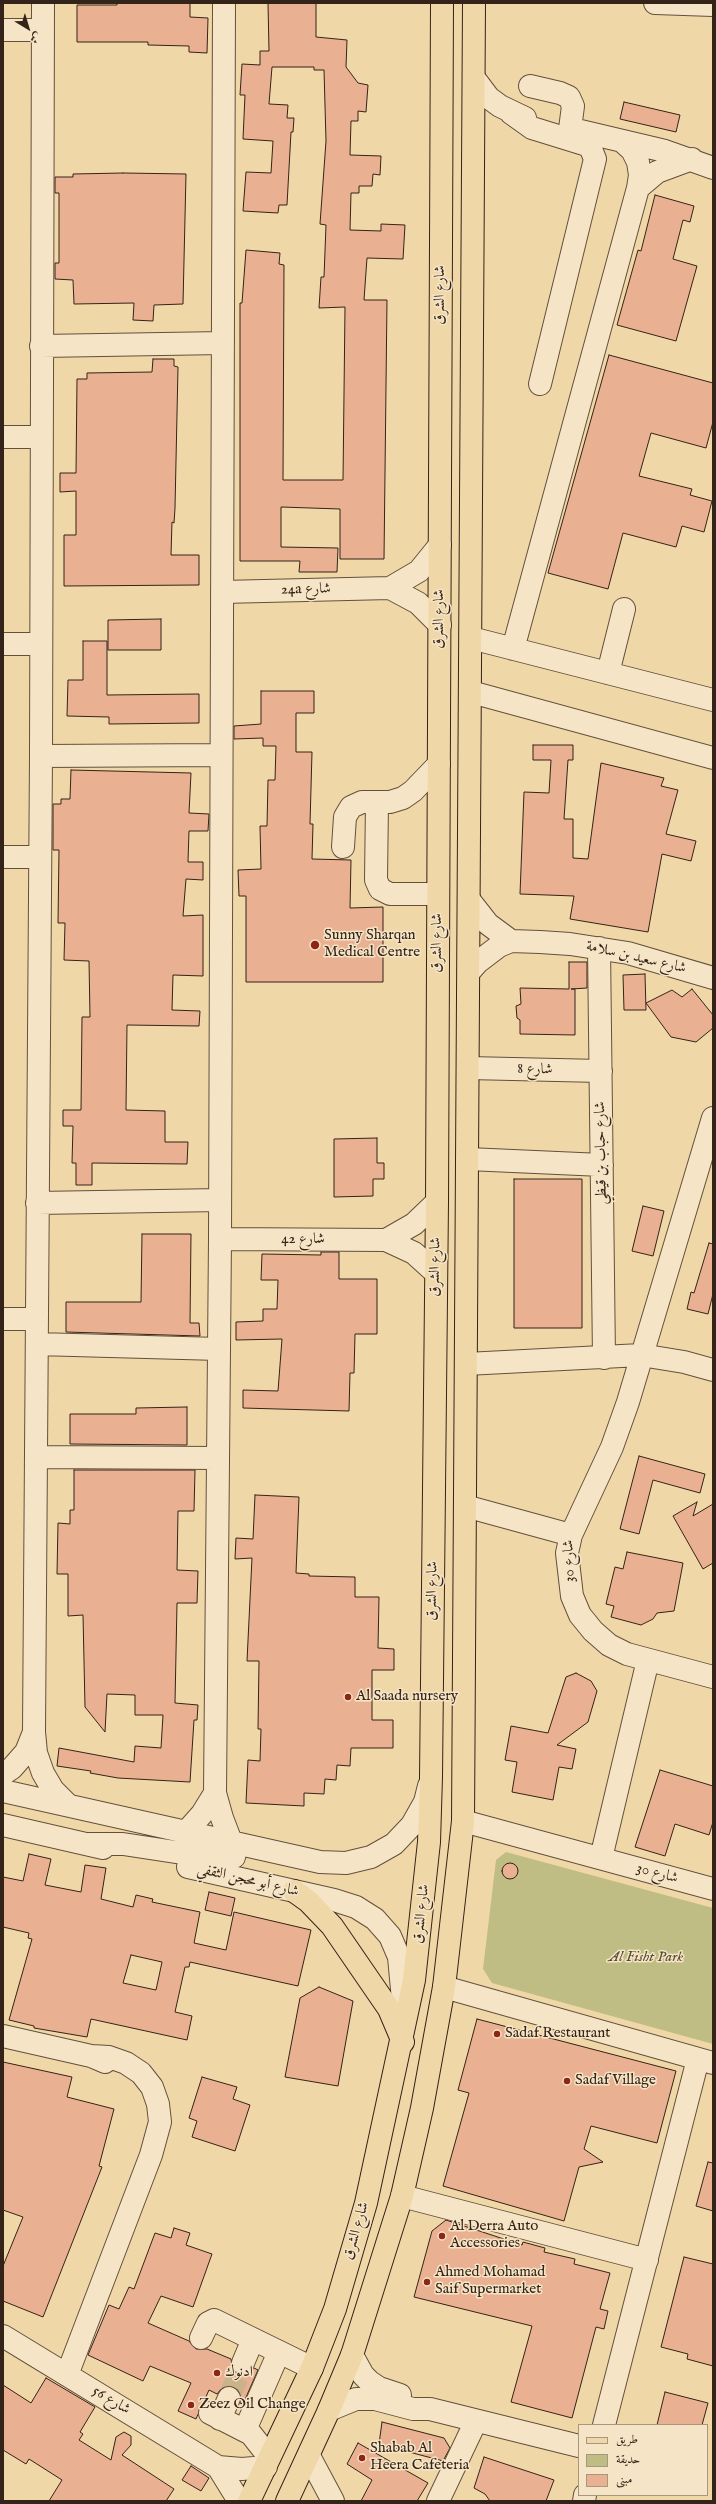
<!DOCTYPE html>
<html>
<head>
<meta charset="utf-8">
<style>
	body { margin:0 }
	#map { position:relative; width:716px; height:2504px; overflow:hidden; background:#f0d7a8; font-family:"IM FELL English",Amiri,serif }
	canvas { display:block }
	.frame { position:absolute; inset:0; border:4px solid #342318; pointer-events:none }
	.legend { position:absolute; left:578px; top:2424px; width:130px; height:72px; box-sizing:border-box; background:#f5e5c6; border:1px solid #a89780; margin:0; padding:5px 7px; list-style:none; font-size:12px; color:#342318 }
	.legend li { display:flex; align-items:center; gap:8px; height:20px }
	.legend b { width:20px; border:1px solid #a89780 }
	.north { position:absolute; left:8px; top:8px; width:40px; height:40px; -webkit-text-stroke:3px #f5e5c6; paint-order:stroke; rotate:142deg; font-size:11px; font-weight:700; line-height:16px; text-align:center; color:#342318 }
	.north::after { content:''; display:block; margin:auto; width:14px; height:18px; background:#342318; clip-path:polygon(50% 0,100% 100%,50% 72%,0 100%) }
</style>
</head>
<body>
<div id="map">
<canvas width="716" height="2504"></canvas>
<div class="frame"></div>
<ul class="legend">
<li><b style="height:5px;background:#f0d7a8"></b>طريق</li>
<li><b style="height:11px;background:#bfbd84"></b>حديقة</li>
<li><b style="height:11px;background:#eab092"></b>مبنى</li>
</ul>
<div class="north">ش</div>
</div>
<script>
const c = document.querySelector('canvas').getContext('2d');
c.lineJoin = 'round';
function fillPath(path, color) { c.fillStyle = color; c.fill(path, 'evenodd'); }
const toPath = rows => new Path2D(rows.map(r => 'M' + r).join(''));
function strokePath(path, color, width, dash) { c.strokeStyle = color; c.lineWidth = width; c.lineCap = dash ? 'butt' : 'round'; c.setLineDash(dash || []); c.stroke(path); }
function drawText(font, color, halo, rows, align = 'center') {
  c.font = font + ' "IM FELL English",Amiri,serif'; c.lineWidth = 3; c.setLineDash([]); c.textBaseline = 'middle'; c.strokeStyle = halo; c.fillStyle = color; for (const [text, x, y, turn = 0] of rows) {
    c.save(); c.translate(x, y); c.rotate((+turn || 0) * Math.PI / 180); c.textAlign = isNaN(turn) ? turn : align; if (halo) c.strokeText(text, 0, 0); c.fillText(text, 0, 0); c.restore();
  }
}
fillPath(toPath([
	[506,1852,713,1908,713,2044,492,1983,483,1969,496,1860]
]), '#bfbd84');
const building = toPath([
	[117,3,190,3,190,17,208,18,207,53,189,52,189,46,148,45,148,42,77,42,77,5,117,5,117,3],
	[268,3,316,3,316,37,347,40,346,67,358,83,368,85,366,112,358,111,358,121,351,121,350,155,381,156,380,175,373,174,372,186,359,186,359,193,351,193,350,230,381,231,381,224,405,225,403,259,367,258,364,300,387,300,384,559,340,559,340,509,281,507,281,547,338,548,337,572,299,572,300,561,240,561,240,303,242,303,246,250,280,253,279,264,284,265,283,480,343,480,345,307,319,308,321,277,324,277,326,225,320,224,326,141,324,70,314,70,314,67,272,67,269,104,288,105,287,118,294,118,293,132,291,132,287,205,279,205,278,213,243,211,246,172,271,173,273,141,243,139,245,95,240,95,242,64,260,65,260,51,269,51,268,3],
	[624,102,680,115,676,132,620,119,624,102],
	[123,173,186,174,183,304,154,305,153,321,133,320,134,303,74,304,73,280,55,279,55,263,59,263,59,193,55,193,55,177,73,177,73,174,123,173],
	[655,195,694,206,690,222,683,220,673,259,697,266,676,341,617,325,638,250,641,251,655,195],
	[609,355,713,383,713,422,706,448,651,433,639,476,692,489,690,495,712,501,704,532,682,526,676,547,623,533,608,589,548,573,609,355],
	[153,359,174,359,174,366,178,367,175,508,174,523,172,522,171,555,199,555,199,585,64,586,64,535,76,535,76,491,60,492,60,473,76,473,77,379,87,379,87,373,152,372,153,359],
	[161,619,161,650,108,650,108,620,161,619],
	[83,641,107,641,107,695,199,694,199,723,109,724,109,717,67,716,68,680,83,680,83,641],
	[261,691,314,691,314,713,296,713,296,752,312,752,310,824,313,824,312,859,351,860,350,908,383,907,383,982,246,982,246,896,239,896,238,870,261,869,260,826,267,826,268,780,275,780,276,746,263,746,263,738,234,739,234,726,261,724,261,691],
	[533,745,573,745,573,760,568,760,564,819,573,819,573,858,588,859,601,763,664,778,661,786,678,790,666,834,696,841,691,861,662,854,648,932,570,919,574,896,520,894,524,792,549,793,551,760,533,760,533,745],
	[71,770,191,773,189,813,209,814,208,831,189,831,188,862,203,862,203,880,186,879,183,916,203,915,203,976,173,975,172,1010,200,1011,199,1026,127,1025,126,1110,165,1111,165,1142,188,1142,187,1164,92,1163,92,1185,76,1185,76,1163,72,1163,73,1126,63,1126,63,1110,81,1110,82,1017,90,1017,89,961,64,960,65,923,58,923,59,850,53,850,53,804,61,804,61,799,70,799,71,770],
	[569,962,587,962,587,988,571,989,575,989,575,1035,520,1034,520,1020,517,1018,516,1006,521,1004,520,988,569,989,569,962],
	[645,974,646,1010,624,1010,623,975,645,974],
	[692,989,713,1015,713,1028,696,1042,671,1037,646,1003,672,990,682,997,692,989],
	[377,1138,377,1163,384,1163,384,1179,373,1179,373,1196,334,1197,334,1139,377,1138],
	[514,1179,582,1179,582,1328,514,1328,514,1179],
	[643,1206,664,1211,653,1256,632,1251,643,1206],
	[142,1234,191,1234,190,1323,199,1323,200,1336,66,1332,66,1302,141,1302,142,1234],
	[709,1243,713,1244,713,1294,708,1314,687,1309,691,1292,694,1293,709,1243],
	[321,1252,339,1252,339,1279,377,1279,377,1334,355,1334,354,1373,350,1373,349,1411,243,1408,243,1390,278,1391,282,1339,236,1340,236,1322,263,1321,263,1309,277,1309,278,1280,261,1280,262,1254,321,1255,321,1252],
	[187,1407,187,1445,70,1444,70,1414,136,1414,136,1408,187,1407],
	[639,1456,705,1474,700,1493,653,1480,639,1534,620,1529,639,1456],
	[74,1470,195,1470,194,1511,178,1511,177,1570,198,1571,197,1603,177,1603,175,1703,198,1705,197,1720,194,1720,190,1782,118,1778,90,1773,91,1771,57,1766,59,1748,134,1762,135,1746,161,1748,163,1715,135,1715,135,1695,107,1694,105,1732,85,1707,83,1615,68,1616,68,1574,57,1574,58,1523,70,1524,70,1510,74,1510,74,1470],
	[255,1495,299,1497,296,1573,309,1574,309,1576,355,1577,355,1597,379,1597,378,1648,394,1649,394,1670,372,1670,372,1720,393,1720,393,1748,351,1748,350,1766,337,1765,336,1780,325,1779,324,1794,304,1793,304,1806,246,1803,248,1760,260,1761,261,1729,258,1729,259,1661,247,1661,252,1558,235,1559,236,1538,253,1539,255,1495],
	[697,1502,693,1516,713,1504,713,1563,703,1569,673,1516,697,1502],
	[627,1552,683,1563,674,1611,657,1613,653,1619,641,1625,611,1617,614,1606,606,1604,615,1567,623,1569,627,1552],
	[576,1673,591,1681,597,1691,588,1722,557,1745,576,1749,572,1769,559,1767,553,1800,512,1792,517,1762,505,1760,511,1726,548,1733,566,1677,576,1673],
	[660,1770,713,1786,713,1822,709,1835,675,1824,665,1856,635,1847,660,1770],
	[29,1854,51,1859,45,1885,81,1892,85,1865,106,1868,101,1899,133,1907,136,1895,153,1899,152,1902,200,1912,194,1943,226,1950,234,1912,311,1930,298,1986,190,1962,189,1967,185,1967,175,2012,192,2016,187,2040,91,2019,87,2037,34,2028,34,2026,9,2020,32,1939,28,1938,29,1933,3,1927,3,1877,23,1881,29,1854],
	[131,1955,162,1962,156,1990,123,1983,131,1955],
	'502 1871a8 8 0 1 1 16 0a8 8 0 1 1-16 0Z',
	[209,1892,235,1898,231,1916,205,1910,209,1892],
	[319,1987,353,2001,338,2086,285,2077,300,1998,319,1987],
	[477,2019,676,2071,657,2143,591,2126,584,2149,603,2162,579,2167,564,2221,443,2186,469,2093,458,2090,477,2019],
	[3,2062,72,2077,67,2097,114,2109,99,2166,102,2167,43,2317,3,2301,3,2266,23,2217,3,2210,3,2062],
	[202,2077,237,2087,233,2099,250,2105,235,2151,192,2137,197,2121,189,2118,202,2077],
	[708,2162,713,2163,713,2211,696,2206,708,2162],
	[446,2220,522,2245,523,2242,545,2248,544,2252,575,2259,574,2264,610,2273,600,2309,608,2311,604,2329,596,2327,572,2418,511,2402,532,2326,414,2297,432,2231,446,2220],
	[174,2228,190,2233,186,2245,212,2254,193,2307,161,2296,148,2323,189,2341,196,2349,207,2349,231,2359,233,2370,238,2374,245,2375,254,2368,258,2370,243,2404,240,2403,239,2391,234,2386,222,2388,217,2394,209,2390,196,2419,178,2411,191,2383,150,2366,143,2381,88,2355,109,2305,119,2309,129,2287,134,2289,155,2233,171,2238,174,2228],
	[684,2257,713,2264,713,2366,687,2359,688,2354,661,2347,684,2257],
	[46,2378,95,2407,80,2432,83,2434,79,2440,111,2460,116,2437,124,2432,131,2436,131,2445,122,2455,174,2489,166,2501,49,2501,62,2480,29,2459,26,2464,3,2450,3,2385,31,2403,46,2378],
	[665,2392,708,2403,702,2425,657,2425,665,2392],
	[382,2422,444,2438,450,2448,443,2461,379,2444,382,2422],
	[358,2443,428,2483,417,2501,361,2501,372,2480,347,2464,358,2443],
	[484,2457,554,2480,546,2501,490,2501,485,2494,474,2488,484,2457],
	[191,2466,209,2478,201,2491,182,2480,191,2466]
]);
fillPath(building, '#eab092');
strokePath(building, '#342318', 1);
strokePath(toPath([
	[229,2398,243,2363]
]), '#cab38b', 22, [22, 11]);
const minor = toPath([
	[43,3,41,756,34,1732,36,1753,43,1773,53,1790,68,1805],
	[655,3,713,5],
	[3,30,42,30],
	[474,78,489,98,500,106,525,118],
	[530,86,560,93,569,97,573,106,570,129],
	[511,113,532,128,587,145,591,149,595,159,540,384],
	[572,129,665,151,713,168],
	[638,188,657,172,692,159],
	[41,346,223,343],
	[3,437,41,437],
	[390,588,418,603,440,625],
	[222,592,390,588,419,571,440,545],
	[471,638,713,700],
	[3,644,41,644],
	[513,649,638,188,640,175,638,162,632,150,622,141],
	[608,673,624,609],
	[471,692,713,758],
	[41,756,221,755],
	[377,802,376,880,380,889,390,894,438,894],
	[343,847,345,817,351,807,362,802,390,802,403,798,413,791,439,764],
	[3,857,40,857],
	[470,901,488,924,511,941],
	[599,948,604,1358],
	[469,972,478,962,499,946,511,941,540,942,570,944,628,953,713,978],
	[468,1068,601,1071],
	[713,1118,628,1402,612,1447,571,1535,567,1553,572,1596,580,1615,593,1631,609,1645,627,1654,713,1677],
	[468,1159,602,1165],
	[37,1203,220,1200],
	[220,1239,386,1240,414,1253,436,1273],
	[386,1240,414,1224,437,1202],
	[3,1319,37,1319],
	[37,1344,219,1349],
	[466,1364,641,1355,684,1362,713,1370],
	[36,1457,218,1458],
	[465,1506,571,1535],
	[3,1774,12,1768,26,1752,34,1732],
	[3,1791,320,1862,346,1863,371,1857,394,1844,412,1825,425,1802,429,1786],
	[463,1821,713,1889],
	[3,1825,103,1848],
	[186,1832,202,1814,215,1793],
	[89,1844,123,1844,228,1860,234,1857,235,1852,222,1818,215,1793,220,1239,224,3],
	[601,1858,648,1660],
	[188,1867,334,1900,356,1907,375,1919,390,1936,399,1957,404,2011],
	[444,1987,713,2063],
	[3,2036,91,2056,105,2062],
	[402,2196,647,2260],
	[3,2336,218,2467,239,2501],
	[201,2338,208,2323,214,2320,312,2368],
	[352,2355,363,2375,370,2382,379,2388,400,2395],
	[243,2363,253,2339],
	[67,2375,151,2155,160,2122,158,2104,152,2087,141,2073,126,2063,109,2057,91,2056],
	[329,2410,356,2399,375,2399,413,2409,430,2409,579,2446],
	[210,2413,251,2434,269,2457],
	[220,2419,229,2398],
	[604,2425,698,2059],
	[245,2430,279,2352],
	[309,2456,333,2501],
	[218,2467,242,2469,266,2467],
	[438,2501,476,2421],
	[584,2501,585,2495]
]);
const major = toPath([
	[294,1891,308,1901,332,1926,389,2009,403,2042],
	[249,2501,312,2368,335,2309,366,2203,414,1980,429,1842,431,1777,437,1202,442,3],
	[287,2501,329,2410,352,2355,402,2196,422,2108,444,1987,463,1821,474,3]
]);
strokePath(minor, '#63503c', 24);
strokePath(major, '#342318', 24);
strokePath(minor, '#f5e5c6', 22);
strokePath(major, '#f0d7a8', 22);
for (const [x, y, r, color] of [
	[315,945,5,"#8f2418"],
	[348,1697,4,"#8f2418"],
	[497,2034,4,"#8f2418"],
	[567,2081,4,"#8f2418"],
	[442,2236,4,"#8f2418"],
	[427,2282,4,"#8f2418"],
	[217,2373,4,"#8f2418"],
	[191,2405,4,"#8f2418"],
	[362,2458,4,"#8f2418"]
]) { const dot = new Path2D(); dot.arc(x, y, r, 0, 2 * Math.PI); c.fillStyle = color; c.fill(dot); strokePath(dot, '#f5e5c6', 1.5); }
drawText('15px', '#342318', '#f5e5c6', [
	["شارع الشرق",441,295,-90],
	["24a شارع",306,590,-1],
	["شارع الشرق",440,619,-90],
	["شارع الشرق",438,943,-90],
	["شارع سعيد بن سلامة",636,958,13],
	["شارع 8",535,1070,1],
	["شارع حباب بن قيظي",602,1153,-91],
	["شارع 42",303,1240],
	["شارع الشرق",436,1267,-89],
	["شارع 30",570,1561,-92],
	["شارع الشرق",433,1591,-89],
	["شارع 30",657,1874,15],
	["شارع أبو محجن الثقفي",248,1881,13],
	["شارع الشرق",422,1914,-84],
	["شارع الشرق",357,2231,-74],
	["شارع 56",111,2401,31]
]);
drawText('15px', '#342318', '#f5e5c6', [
	["Sunny Sharqan",324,936],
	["Medical Centre",324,953],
	["Al Saada nursery",356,1697],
	["Sadaf Restaurant",505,2034],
	["Sadaf Village",575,2081],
	["Al Derra Auto",450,2227],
	["Accessories",450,2244],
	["Ahmed Mohamad",435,2273],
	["Saif Supermarket",435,2290],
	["ادنوك",225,2373],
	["Zeez Oil Change",199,2405],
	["Shabab Al",370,2449],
	["Heera Cafeteria",370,2466]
], 'left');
drawText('italic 15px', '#574a33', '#f5e5c6', [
	["Al Fisht Park",646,1958]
]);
</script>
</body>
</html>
